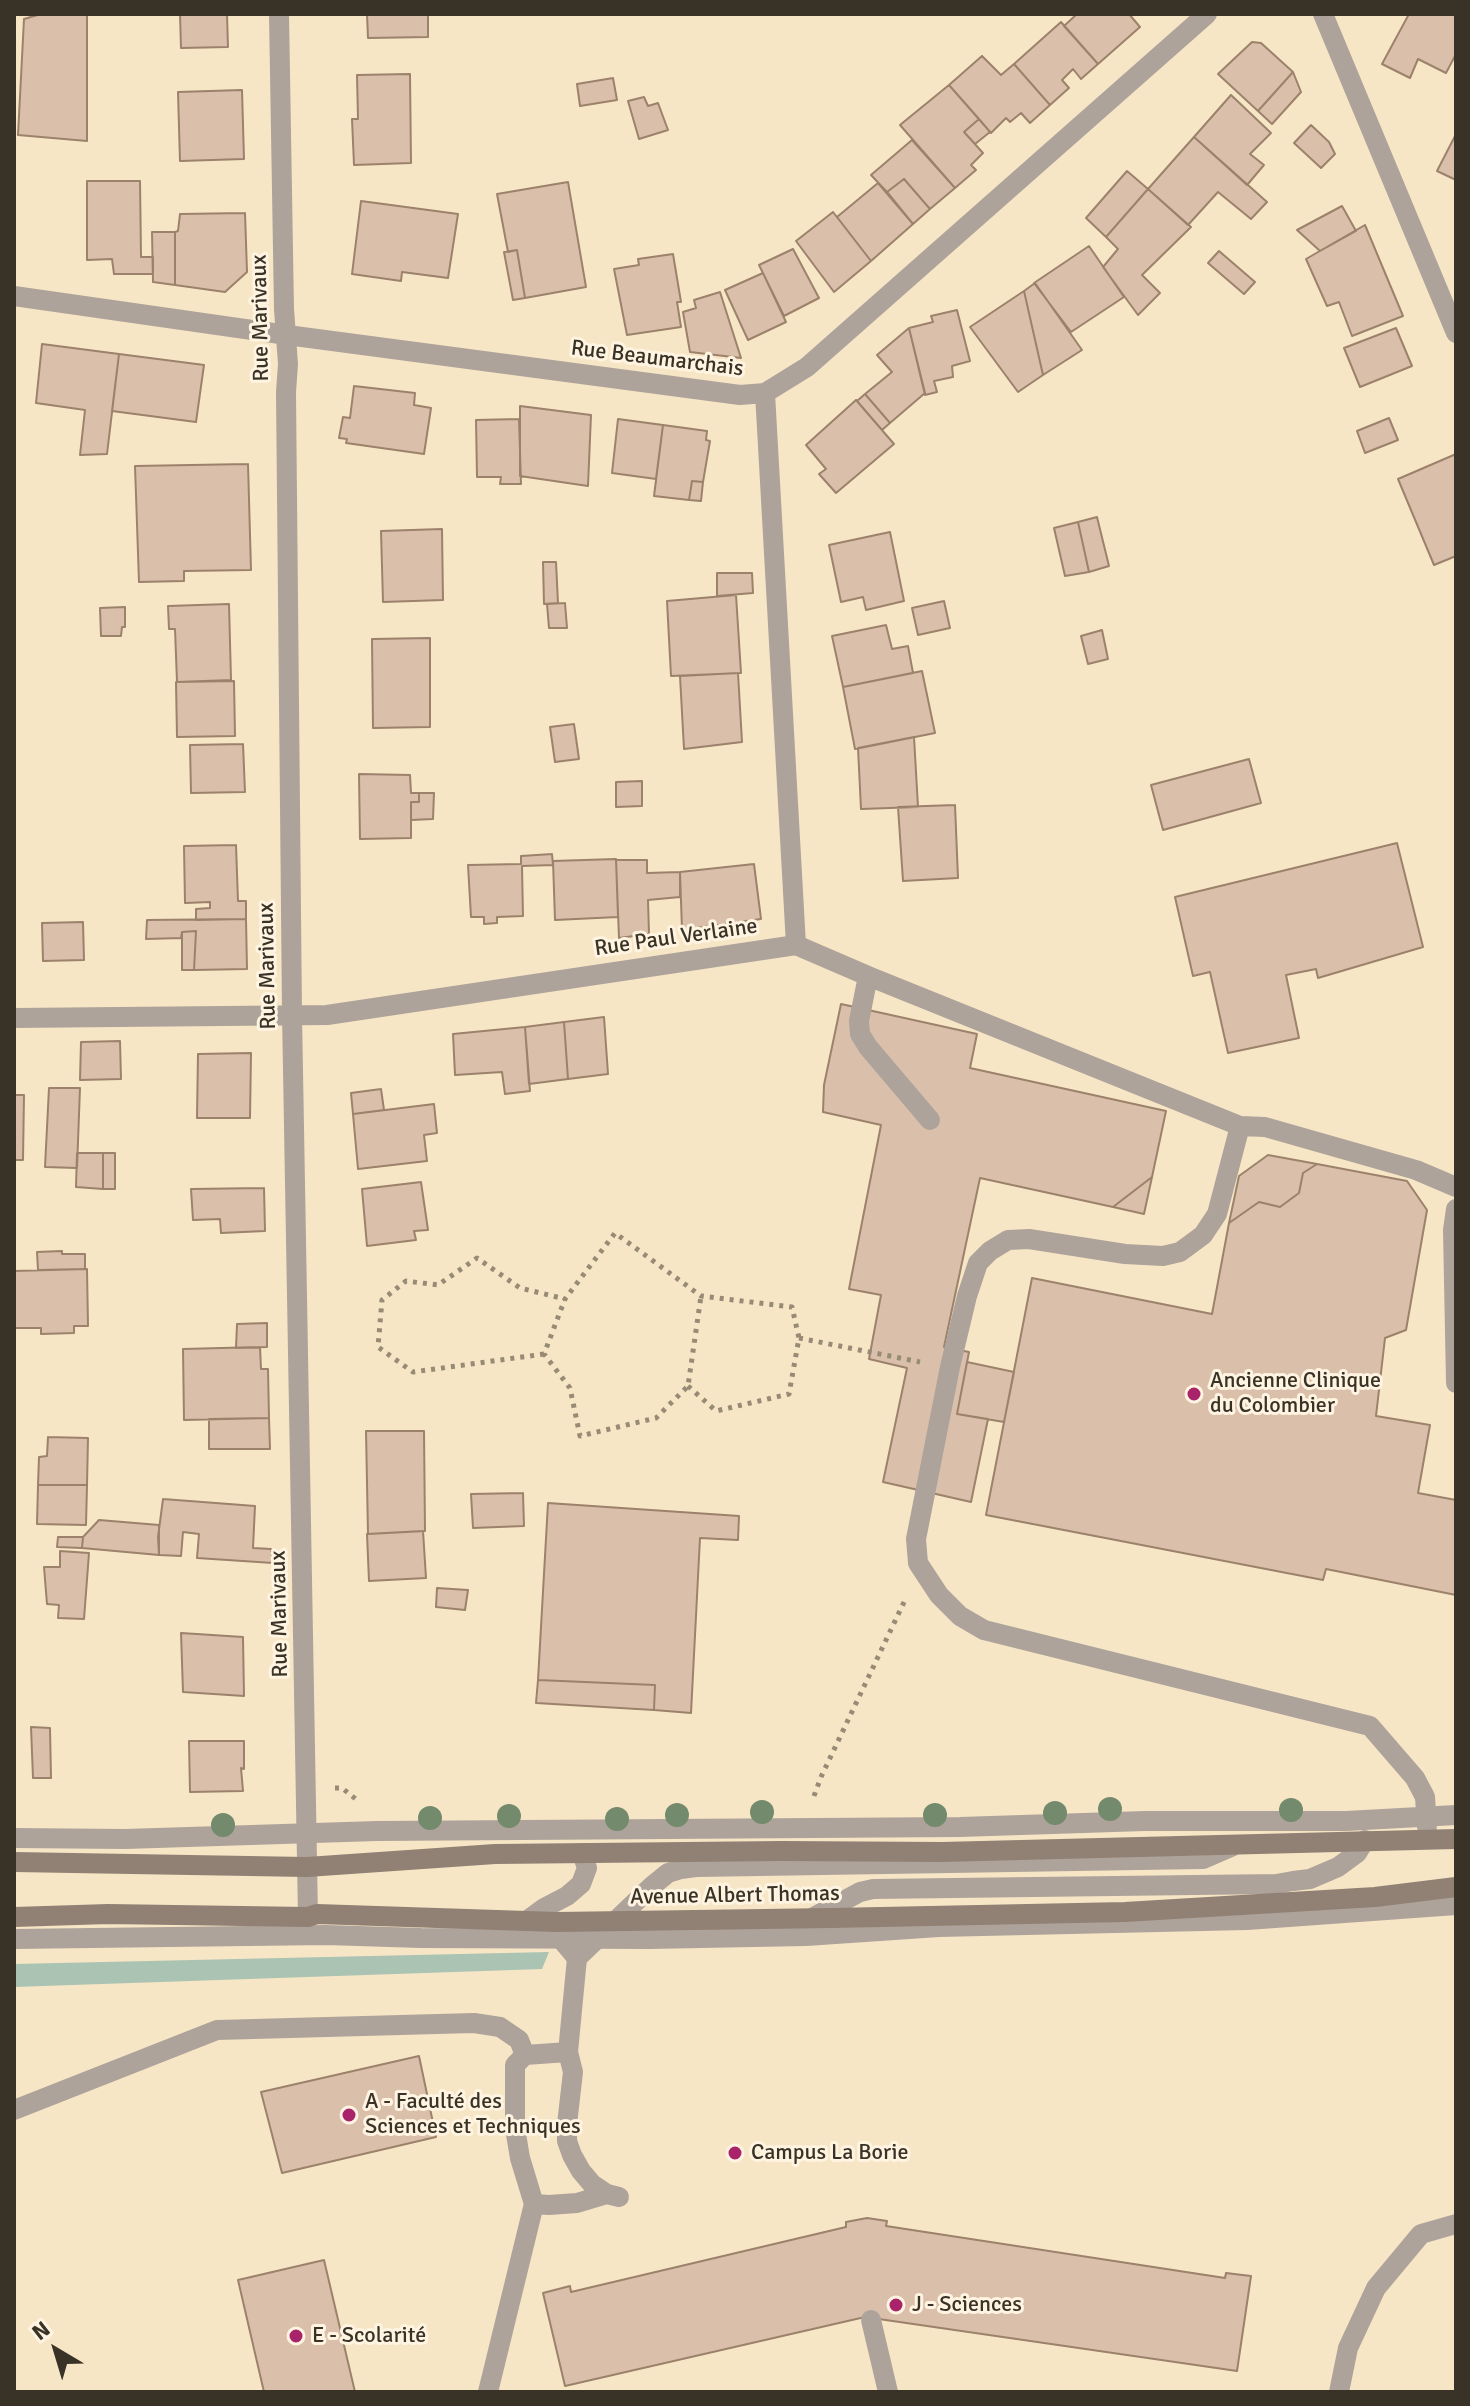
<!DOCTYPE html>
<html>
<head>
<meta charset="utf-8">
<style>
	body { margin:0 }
	#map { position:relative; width:1470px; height:2406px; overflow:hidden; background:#f7e6c6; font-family:Signika,sans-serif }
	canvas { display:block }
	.frame { position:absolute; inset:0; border:16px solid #393226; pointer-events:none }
	.north { position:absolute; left:16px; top:2310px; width:80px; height:80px; -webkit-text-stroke:6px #fff4e1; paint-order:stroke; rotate:322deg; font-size:22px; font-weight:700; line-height:32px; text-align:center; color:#393226 }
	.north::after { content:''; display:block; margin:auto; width:28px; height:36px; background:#393226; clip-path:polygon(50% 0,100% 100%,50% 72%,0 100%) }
</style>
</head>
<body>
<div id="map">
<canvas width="1470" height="2406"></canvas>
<div class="frame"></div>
<div class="north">N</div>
</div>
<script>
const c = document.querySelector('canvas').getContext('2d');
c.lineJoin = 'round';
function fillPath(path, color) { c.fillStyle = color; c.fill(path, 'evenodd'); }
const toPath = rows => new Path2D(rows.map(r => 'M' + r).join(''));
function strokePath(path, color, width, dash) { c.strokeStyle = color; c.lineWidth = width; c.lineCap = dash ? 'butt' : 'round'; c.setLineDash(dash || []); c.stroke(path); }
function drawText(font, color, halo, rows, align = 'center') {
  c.font = font + ' Signika,sans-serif'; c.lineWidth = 6; c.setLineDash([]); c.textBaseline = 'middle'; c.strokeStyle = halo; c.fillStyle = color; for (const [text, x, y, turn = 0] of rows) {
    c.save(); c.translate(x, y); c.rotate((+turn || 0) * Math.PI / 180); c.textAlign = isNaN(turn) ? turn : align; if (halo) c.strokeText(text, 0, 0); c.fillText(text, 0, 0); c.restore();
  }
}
fillPath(toPath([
	[549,1952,542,1969,14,1987,14,1964]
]), '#abc3b3');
const building = toPath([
	[41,14,87,14,87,141,18,135,24,19,41,14],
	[180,14,227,14,228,47,181,48,180,14],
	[367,14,428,14,428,37,368,38,367,14],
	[1077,14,1129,14,1140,27,1098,64,1064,26,1077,14],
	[1409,14,1456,14,1456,54,1446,73,1418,59,1410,78,1382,64,1409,14],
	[1061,22,1098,64,1081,79,1073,69,1062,80,1069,88,1050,105,1014,64,1061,22],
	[1252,42,1261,43,1293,72,1258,111,1218,74,1252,42],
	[982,56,1001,75,1014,64,1050,105,1030,123,1021,113,1010,122,1006,118,991,133,949,85,982,56],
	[1293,72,1301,92,1272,124,1258,111,1293,72],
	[410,74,411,163,354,165,352,119,358,119,357,75,410,74],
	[613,78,617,100,580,106,577,84,613,78],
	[949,85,979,119,964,132,983,153,971,165,976,170,955,188,900,125,949,85],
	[242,90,244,159,180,161,178,92,242,90],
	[1231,95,1271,133,1250,154,1264,165,1247,185,1194,137,1231,95],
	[644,97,648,106,658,103,668,130,639,139,628,101,644,97],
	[979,119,990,132,975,144,964,132,979,119],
	[1311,125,1329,142,1335,154,1321,168,1294,143,1311,125],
	[1455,136,1456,137,1456,180,1437,171,1455,136],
	[1194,137,1267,202,1251,219,1218,192,1188,225,1148,189,1194,137],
	[912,140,955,188,930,209,904,179,887,192,871,175,912,140],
	[1127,171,1148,189,1106,237,1086,218,1127,171],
	[904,179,930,209,913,224,887,192,904,179],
	[87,181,140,181,141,257,153,257,153,274,114,274,112,259,87,260,87,181],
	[568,182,586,287,525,298,517,250,508,252,497,194,568,182],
	[878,183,913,224,871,261,837,217,878,183],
	[1148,189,1191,227,1142,275,1160,293,1138,315,1103,267,1118,249,1106,237,1148,189],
	[361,201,458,214,448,278,402,272,401,281,352,274,361,201],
	[1342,206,1356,231,1320,251,1297,230,1342,206],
	[833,212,871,261,834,292,796,241,833,212],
	[245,213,247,272,225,292,175,285,175,232,178,231,180,214,245,213],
	[1365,225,1403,316,1352,336,1339,302,1327,306,1306,259,1365,225],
	[152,232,175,232,175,285,153,282,152,232],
	[1089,246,1124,297,1071,332,1034,283,1089,246],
	[793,249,819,298,784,316,759,265,793,249],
	[517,250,525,298,513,300,504,252,517,250],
	[1219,251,1255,282,1244,294,1208,263,1219,251],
	[673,254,681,302,677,302,681,327,627,335,614,269,639,265,638,259,673,254],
	[763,273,786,322,748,340,725,290,763,273],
	[1035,283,1082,350,1043,375,1024,291,1035,283],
	[1024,291,1043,375,1018,392,970,327,1024,291],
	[720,292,741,358,690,352,683,312,696,308,694,300,720,292],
	[957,310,970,361,952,366,953,377,934,381,937,392,925,395,909,328,933,322,931,316,957,310],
	[909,328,925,393,890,423,865,394,892,372,877,355,909,328],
	[1396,328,1412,366,1360,387,1344,348,1396,328],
	[42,344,119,354,107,454,80,455,85,410,36,403,42,344],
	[119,354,204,365,196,422,112,411,119,354],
	[354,386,415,393,414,405,431,408,424,454,346,443,347,439,339,438,343,417,350,418,354,386],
	[865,394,890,423,882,430,857,401,865,394],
	[856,400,894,444,836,493,819,474,826,469,806,445,856,400],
	[520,406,591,415,588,486,520,476,520,406],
	[1389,418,1398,440,1365,453,1357,431,1389,418],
	[519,419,521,484,500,484,501,477,477,477,476,420,519,419],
	[618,419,663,425,656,479,612,473,618,419],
	[663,425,707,431,706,440,710,441,703,482,692,481,689,500,654,496,663,425],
	[1456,454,1456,556,1434,565,1398,479,1456,454],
	[248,464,251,570,184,571,184,581,139,582,135,466,248,464],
	[692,481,703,482,701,501,689,500,692,481],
	[1097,517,1109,566,1089,572,1078,522,1097,517],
	[1078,522,1089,572,1065,576,1054,528,1078,522],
	[442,529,443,600,383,602,381,531,442,529],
	[890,532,904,601,866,610,863,597,841,602,829,545,890,532],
	[543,562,556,562,558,603,544,604,543,562],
	[717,573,752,573,753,593,717,596,717,573],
	[736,595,741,673,671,676,667,601,736,595],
	[944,601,950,628,918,635,912,608,944,601],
	[565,603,567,628,549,628,547,604,565,603],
	[229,604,231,680,177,682,175,629,169,629,168,606,229,604],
	[125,607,125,627,122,627,121,636,101,636,100,608,125,607],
	[886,625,892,649,908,646,913,673,843,687,832,636,886,625],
	[1102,630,1108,659,1088,664,1081,636,1102,630],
	[430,638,430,727,373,728,372,639,430,638],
	[922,671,935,733,855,749,843,687,922,671],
	[738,673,742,742,684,749,680,676,738,673],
	[234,681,235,736,177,737,176,682,234,681],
	[574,724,579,759,555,762,550,727,574,724],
	[914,737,918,807,861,809,858,748,914,737],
	[243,744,245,792,191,793,190,745,243,744],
	[1249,759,1261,803,1163,830,1151,785,1249,759],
	[359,774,410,775,411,793,419,793,419,802,411,802,411,838,360,839,359,774],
	[642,781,642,806,616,807,616,782,642,781],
	[419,793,434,793,433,819,411,820,411,802,419,802,419,793],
	[955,805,958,878,903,881,898,807,955,805],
	[1397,843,1423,947,1318,978,1316,969,1286,975,1299,1038,1228,1053,1210,972,1193,976,1175,897,1397,843],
	[236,845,238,901,246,901,246,919,196,920,196,909,210,908,210,902,185,903,184,846,236,845],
	[552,854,553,865,522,866,523,916,497,917,497,923,484,924,484,917,471,917,468,865,521,864,521,856,552,854],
	[616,859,618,917,555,920,553,861,616,859],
	[616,860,647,860,647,873,680,872,680,897,648,900,649,934,619,938,616,860],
	[754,864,761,919,682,930,680,872,754,864],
	[246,919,247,969,194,970,196,931,182,932,181,938,146,939,147,920,246,919],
	[83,922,84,960,43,961,42,923,83,922],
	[196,931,194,970,182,970,182,932,196,931],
	[841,1004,977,1034,970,1068,1166,1111,1152,1177,1113,1207,980,1178,944,1347,969,1352,957,1414,988,1419,971,1502,883,1482,907,1368,869,1359,881,1295,849,1289,881,1125,823,1112,824,1085,841,1004],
	[604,1017,608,1074,568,1079,564,1022,604,1017],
	[564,1022,568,1079,529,1084,525,1027,564,1022],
	[525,1027,530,1091,505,1094,502,1072,455,1075,453,1034,525,1027],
	[120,1041,121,1079,80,1080,81,1042,120,1041],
	[251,1053,250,1118,197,1118,198,1054,251,1053],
	[49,1088,80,1088,77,1168,45,1167,49,1088],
	[381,1089,384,1110,353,1114,351,1093,381,1089],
	[14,1095,24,1095,23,1160,14,1160,14,1095],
	[434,1104,437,1133,424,1135,427,1161,358,1169,353,1114,434,1104],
	[77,1153,103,1153,103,1189,76,1187,77,1153],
	[103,1153,115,1153,115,1189,103,1189,103,1153],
	[1268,1155,1317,1164,1303,1173,1299,1193,1280,1207,1259,1202,1229,1223,1239,1176,1268,1155],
	[1317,1164,1407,1181,1427,1210,1406,1330,1385,1338,1376,1416,1430,1425,1418,1493,1456,1500,1456,1595,1326,1569,1323,1580,986,1515,1032,1278,1212,1314,1229,1223,1259,1202,1280,1207,1299,1193,1303,1173,1317,1164],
	[1152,1177,1144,1214,1113,1207,1152,1177],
	[421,1182,428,1230,414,1231,416,1240,367,1246,362,1189,421,1182],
	[264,1188,265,1231,221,1233,220,1219,193,1220,191,1189,264,1188],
	[62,1251,62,1254,85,1254,85,1269,38,1270,37,1252,62,1251],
	[87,1269,88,1326,74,1326,74,1333,41,1334,41,1328,15,1328,14,1271,87,1269],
	[267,1323,267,1347,236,1348,237,1324,267,1323],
	[260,1347,261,1369,268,1369,269,1418,184,1420,183,1349,260,1347],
	[967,1362,1014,1372,1004,1422,957,1414,967,1362],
	[269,1418,270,1449,209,1449,209,1419,269,1418],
	[366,1431,424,1431,425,1531,368,1534,366,1431],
	[48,1437,88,1438,87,1485,38,1485,39,1457,47,1456,48,1437],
	[38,1485,87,1485,86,1525,37,1524,38,1485],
	[523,1493,524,1526,473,1528,471,1494,523,1493],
	[163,1499,255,1506,253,1548,271,1549,273,1563,197,1558,199,1534,183,1532,181,1556,159,1555,158,1537,163,1499],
	[548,1503,739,1516,738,1540,700,1538,691,1713,654,1710,655,1685,538,1680,548,1503],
	[99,1520,159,1525,159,1555,82,1548,83,1537,99,1520],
	[423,1531,426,1578,369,1581,367,1534,423,1531],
	[58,1537,83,1537,82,1548,57,1547,58,1537],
	[60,1551,89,1553,84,1619,58,1618,59,1605,47,1604,44,1567,60,1567,60,1551],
	[437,1588,468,1590,465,1610,436,1607,437,1588],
	[181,1633,243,1637,244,1696,183,1692,181,1633],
	[538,1680,655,1685,654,1710,536,1703,538,1680],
	[31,1727,50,1728,51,1778,33,1778,31,1727],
	[189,1741,244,1741,244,1769,241,1768,243,1791,190,1792,189,1741],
	[419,2056,436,2137,282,2173,261,2092,419,2056],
	[867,2218,887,2221,886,2226,1225,2278,1226,2273,1251,2276,1237,2371,865,2317,565,2386,543,2293,570,2286,571,2292,846,2227,846,2222,867,2218],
	[324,2260,355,2392,264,2392,238,2280,324,2260]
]);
fillPath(building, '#dac0ab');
strokePath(building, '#9c816b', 2);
strokePath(toPath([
	[799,1338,920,1362],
	[544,1354,413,1372,378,1347,382,1300,406,1281,438,1285,477,1258,520,1288,565,1299],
	[688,1386,716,1411,789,1394,799,1338,792,1307,701,1296,615,1233,565,1299,544,1354,570,1388,580,1436,656,1418,688,1386,701,1296],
	[335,1788,342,1788,357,1800],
	[814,1796,821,1777,905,1600]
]), '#978b75', 5, [4, 6]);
strokePath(toPath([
	[796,945,868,976,1240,1126,1265,1127,1416,1170,1456,1187],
	[868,976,859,1021,860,1034,868,1047,930,1120],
	[1240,1126,1217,1214,1203,1235,1180,1252,1163,1256,1125,1254,1029,1239,1008,1240,990,1251,978,1263,967,1296,950,1367,916,1539,918,1563,939,1595,960,1616,984,1630,1370,1726,1415,1778,1425,1797,1427,1827],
	[1456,1209,1453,1230,1456,1383],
	[14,1838,125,1839,377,1831,960,1827,1145,1821,1346,1821,1456,1815],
	[14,1939,326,1935,421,1938,649,1939,806,1936,939,1927,1247,1920,1456,1905],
	[568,2052,573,2072,567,2124,567,2141,572,2155,581,2171,592,2184,607,2194,619,2197],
	[14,2110,217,2030,474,2023,500,2027,519,2040,525,2055],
	[534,2204,549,2205,577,2203,607,2194],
	[871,2320,888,2392],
	[488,2392,534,2204,520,2158,515,2128,515,2065,525,2055,568,2052,577,1958],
	[1339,2392,1348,2348,1376,2288,1421,2234,1456,2224]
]), '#aea39a', 20);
strokePath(toPath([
	[279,14,284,309,288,364,286,392,292,1014,308,1917],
	[1323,14,1456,333],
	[14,296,287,335,740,395,765,393,807,367,1207,14],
	[14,1018,327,1015,796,945,765,393],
	[810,1919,860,1892,873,1889,1276,1884,1293,1881,1310,1879,1338,1867,1357,1853,1365,1840],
	[525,1922,561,1939,577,1958,652,1886,668,1873,681,1869,696,1867,1203,1859,1233,1846],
	[525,1922,544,1908,567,1896,581,1884,587,1868,582,1853]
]), '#aea39a', 20);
strokePath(toPath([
	[14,1862,307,1867,495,1854,782,1851,942,1852,1456,1839],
	[14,1917,108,1914,308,1917,317,1914,557,1922,832,1918,1125,1912,1375,1897,1456,1887]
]), '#918174', 20);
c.fillStyle = '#748a6d';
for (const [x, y] of [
	[1110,1809],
	[1291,1810],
	[762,1812],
	[1055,1813],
	[677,1815],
	[935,1815],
	[509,1816],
	[430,1818],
	[617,1819],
	[223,1825]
]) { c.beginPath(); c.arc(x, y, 12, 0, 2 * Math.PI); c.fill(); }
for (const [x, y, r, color] of [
	[1194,1394,8,"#a9236b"],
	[349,2115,8,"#a9236b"],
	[735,2153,8,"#a9236b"],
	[896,2305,8,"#a9236b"],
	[296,2336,8,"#a9236b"]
]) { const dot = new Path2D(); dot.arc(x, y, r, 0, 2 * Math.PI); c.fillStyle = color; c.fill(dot); strokePath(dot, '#fff4e1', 3); }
drawText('22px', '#393226', '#fff4e1', [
	["Rue Marivaux",261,318,-91],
	["Rue Beaumarchais",657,359,7],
	["Rue Paul Verlaine",676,938,-8],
	["Rue Marivaux",268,966,-91],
	["Rue Marivaux",280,1614,-91],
	["Avenue Albert Thomas",735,1896,-1]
]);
drawText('22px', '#393226', '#fff4e1', [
	["Ancienne Clinique",1210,1381],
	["du Colombier",1210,1406],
	["A - Faculté des",365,2102],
	["Sciences et Techniques",365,2127],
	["Campus La Borie",751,2153],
	["J - Sciences",912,2305],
	["E - Scolarité",312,2336]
], 'left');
</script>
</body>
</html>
